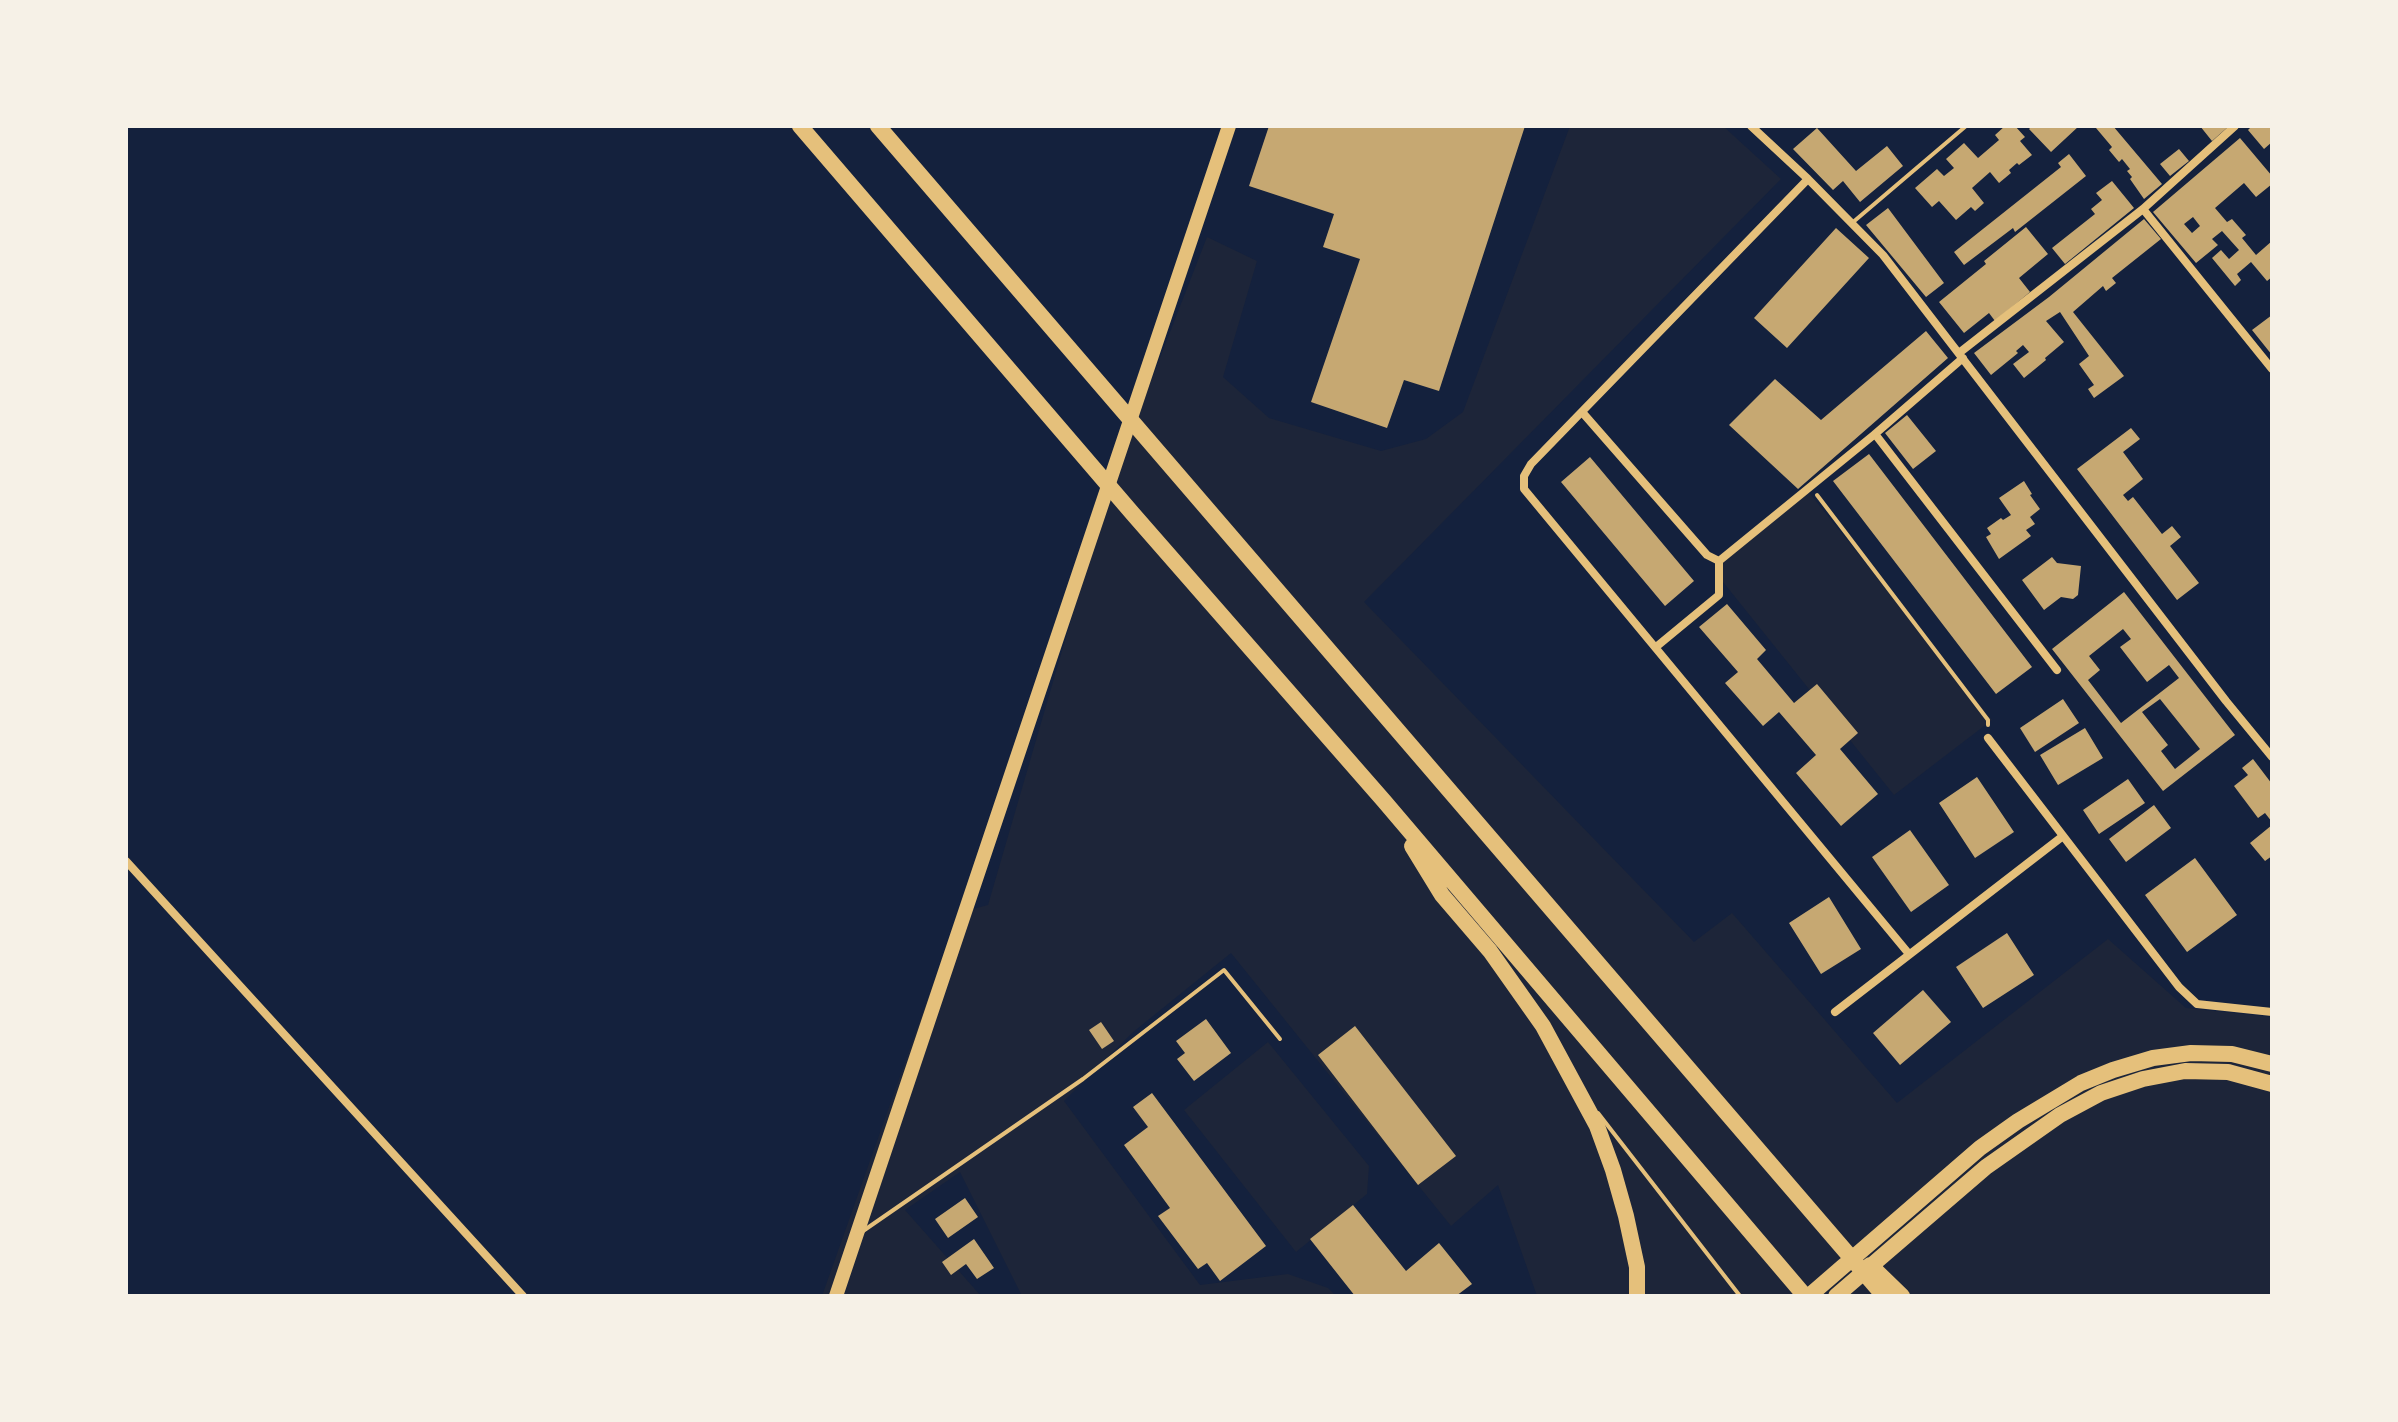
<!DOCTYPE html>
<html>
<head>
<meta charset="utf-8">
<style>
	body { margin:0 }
	#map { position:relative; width:2398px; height:1422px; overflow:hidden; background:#14213d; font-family:"Source Serif 4",serif }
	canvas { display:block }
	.frame { position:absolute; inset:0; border:128px solid #f6f1e7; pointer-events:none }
</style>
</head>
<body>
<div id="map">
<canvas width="2398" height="1422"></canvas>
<div class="frame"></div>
</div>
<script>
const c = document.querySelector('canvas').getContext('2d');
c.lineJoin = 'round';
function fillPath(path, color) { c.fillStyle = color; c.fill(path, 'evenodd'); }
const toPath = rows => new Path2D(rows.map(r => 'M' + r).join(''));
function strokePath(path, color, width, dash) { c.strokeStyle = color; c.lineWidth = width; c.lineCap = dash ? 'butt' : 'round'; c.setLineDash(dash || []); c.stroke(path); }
fillPath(toPath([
	[1570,126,1723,126,1781,179,1364,602,1694,942,1732,913,1897,1103,2108,939,2186,1008,2272,1017,2272,1296,1537,1296,1498,1185,1451,1226,1231,953,1132,1033,1064,1101,1200,1285,1288,1274,1328,1288,1336,1296,1022,1296,960,1172,905,1210,981,1296,822,1296,958,913,988,905,1085,572,1117,446,1149,386,1207,237,1257,261,1223,377,1269,418,1381,451,1426,439,1463,412],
	[1807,490,1992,720,1894,795,1715,572,1719,561],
	[1268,1042,1369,1166,1367,1194,1296,1252,1184,1110]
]), '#1d2539');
fillPath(toPath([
	[1269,126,1525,126,1439,391,1404,380,1387,428,1311,402,1360,259,1323,247,1334,214,1249,186],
	[2005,126,2015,126,2025,137,2020,141,2032,155,2019,165,2017,163,2009,170,2011,173,1999,183,1990,172,1972,188,1984,203,1975,211,1971,207,1956,220,1939,201,1932,207,1915,188,1937,169,1944,176,1954,168,1946,159,1964,143,1978,158,1999,140,1995,135],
	[2032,126,2079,126,2051,152,2029,129],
	[2098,126,2113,126,2162,184,2144,199,2130,179,2132,177,2127,171,2130,169,2122,159,2119,162,2109,150,2112,147,2096,128],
	[2200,126,2229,126,2212,141],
	[2252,126,2272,126,2272,142,2264,149,2248,130],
	[1817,128,1856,171,1887,146,1903,166,1860,202,1843,181,1833,190,1793,149],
	[2240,138,2272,176,2272,184,2256,197,2244,183,2215,208,2227,222,2232,219,2246,235,2242,238,2256,255,2272,241,2272,277,2267,281,2251,262,2237,274,2241,280,2235,286,2212,258,2221,250,2229,259,2239,250,2222,231,2212,239,2218,245,2196,263,2153,212],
	[2193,217,2200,226,2192,233,2184,224],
	[2179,149,2189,161,2170,176,2160,164],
	[2069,154,2086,176,2015,232,2013,228,1964,265,1954,252,2061,167,2058,163],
	[2112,181,2134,208,2065,264,2052,248,2095,214,2091,209,2102,200,2096,193],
	[1888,208,1944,283,1926,297,1866,225],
	[2144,219,2161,239,2112,278,2116,283,2106,291,2103,286,2073,312,2124,376,2094,398,2088,389,2094,385,2079,364,2089,356,2060,312,2046,321,2064,342,2045,358,2046,360,2024,378,2013,364,2029,352,2023,345,2016,351,2018,353,1991,375,1974,353,2049,297],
	[2026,227,2048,254,2019,278,2030,292,1995,321,1989,313,1964,333,1939,302,1986,264,1984,261],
	[1836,228,1869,258,1787,348,1754,318],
	[2272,315,2272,355,2252,330],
	[1926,331,1948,358,1798,489,1729,425,1775,379,1821,420],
	[1907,415,1936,451,1913,469,1885,433],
	[2131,428,2140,439,2123,452,2143,479,2123,495,2128,501,2133,497,2162,534,2172,526,2181,537,2170,546,2199,583,2177,600,2077,469],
	[1869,454,2032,667,1996,694,1833,481],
	[1590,457,1694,581,1665,606,1561,482],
	[2024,481,2032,494,2030,495,2040,509,2030,517,2035,524,2026,530,2031,536,1999,559,1986,537,1991,534,1987,528,2001,518,2003,520,2011,515,1999,498],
	[2052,557,2057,563,2081,566,2078,595,2073,599,2061,597,2044,610,2022,580],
	[2124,592,2235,735,2163,791,2052,649],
	[2123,629,2131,639,2120,647,2147,682,2169,665,2179,678,2121,723,2088,680,2100,670,2089,656],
	[2160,699,2200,749,2175,769,2161,751,2168,745,2142,712],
	[1727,604,1766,650,1757,659,1794,703,1817,684,1858,733,1840,749,1878,794,1841,826,1796,773,1816,755,1779,712,1763,726,1725,683,1738,672,1699,627],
	[2063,699,2079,723,2035,752,2020,728],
	[2085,728,2103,758,2058,785,2040,755],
	[2253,759,2272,784,2272,822,2265,813,2258,818,2234,786,2248,775,2242,768],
	[1977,777,2014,832,1975,858,1939,803],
	[2128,779,2145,803,2099,834,2083,810],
	[2154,805,2171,828,2126,862,2109,839],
	[2272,825,2272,856,2265,861,2250,843],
	[1910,830,1949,885,1911,912,1872,857],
	[2195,858,2237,915,2187,952,2145,895],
	[1829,897,1861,949,1821,974,1789,923],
	[2007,933,2034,975,1983,1008,1956,967],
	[1923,990,1951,1022,1900,1065,1873,1033],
	[1206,1019,1231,1053,1194,1081,1177,1059,1185,1053,1176,1041],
	[1101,1022,1114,1041,1102,1049,1089,1030],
	[1355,1026,1456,1156,1418,1185,1318,1055],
	[1152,1093,1266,1246,1220,1281,1207,1263,1198,1269,1158,1216,1170,1208,1124,1145,1148,1127,1133,1107],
	[965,1198,978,1217,948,1238,935,1219],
	[1353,1205,1406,1271,1439,1243,1472,1284,1456,1296,1355,1296,1310,1239],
	[974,1239,994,1268,977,1279,966,1264,951,1275,942,1262]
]), '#c6a872');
strokePath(toPath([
	[1817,495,1988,720,1988,725]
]), '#e5c07b', 4);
strokePath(toPath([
	[1852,223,1966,126],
	[1598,1113,1740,1296],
	[863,1231,1083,1079,1224,970,1280,1039]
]), '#e5c07b', 4);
strokePath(toPath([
	[1751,126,1808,179,1883,255,2226,701,2272,757],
	[1808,179,1531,464,1524,476,1524,489,1909,954],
	[2143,209,2272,369],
	[1959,353,2143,209,2235,126],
	[1582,412,1707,555,1719,561],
	[1875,434,2057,670],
	[1719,561,1875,434,1963,358],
	[1656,647,1719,595,1719,561],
	[1988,738,2179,987,2197,1004,2272,1012],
	[126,861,523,1296],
	[1835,1012,2063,836]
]), '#e5c07b', 8);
strokePath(toPath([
	[836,1296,1229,126]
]), '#e5c07b', 14);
strokePath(toPath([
	[800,126,1133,514,1384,801,1805,1296],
	[878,126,1884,1296],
	[1412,846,1442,895,1490,951,1543,1026,1597,1126,1613,1170,1626,1216,1637,1267,1637,1296],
	[1870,1265,1902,1296],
	[1809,1296,1980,1148,2018,1121,2081,1083,2113,1070,2153,1058,2191,1053,2232,1054,2272,1064],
	[1836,1296,1986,1167,2060,1115,2101,1093,2143,1079,2185,1071,2228,1072,2272,1084]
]), '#e5c07b', 16);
</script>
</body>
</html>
